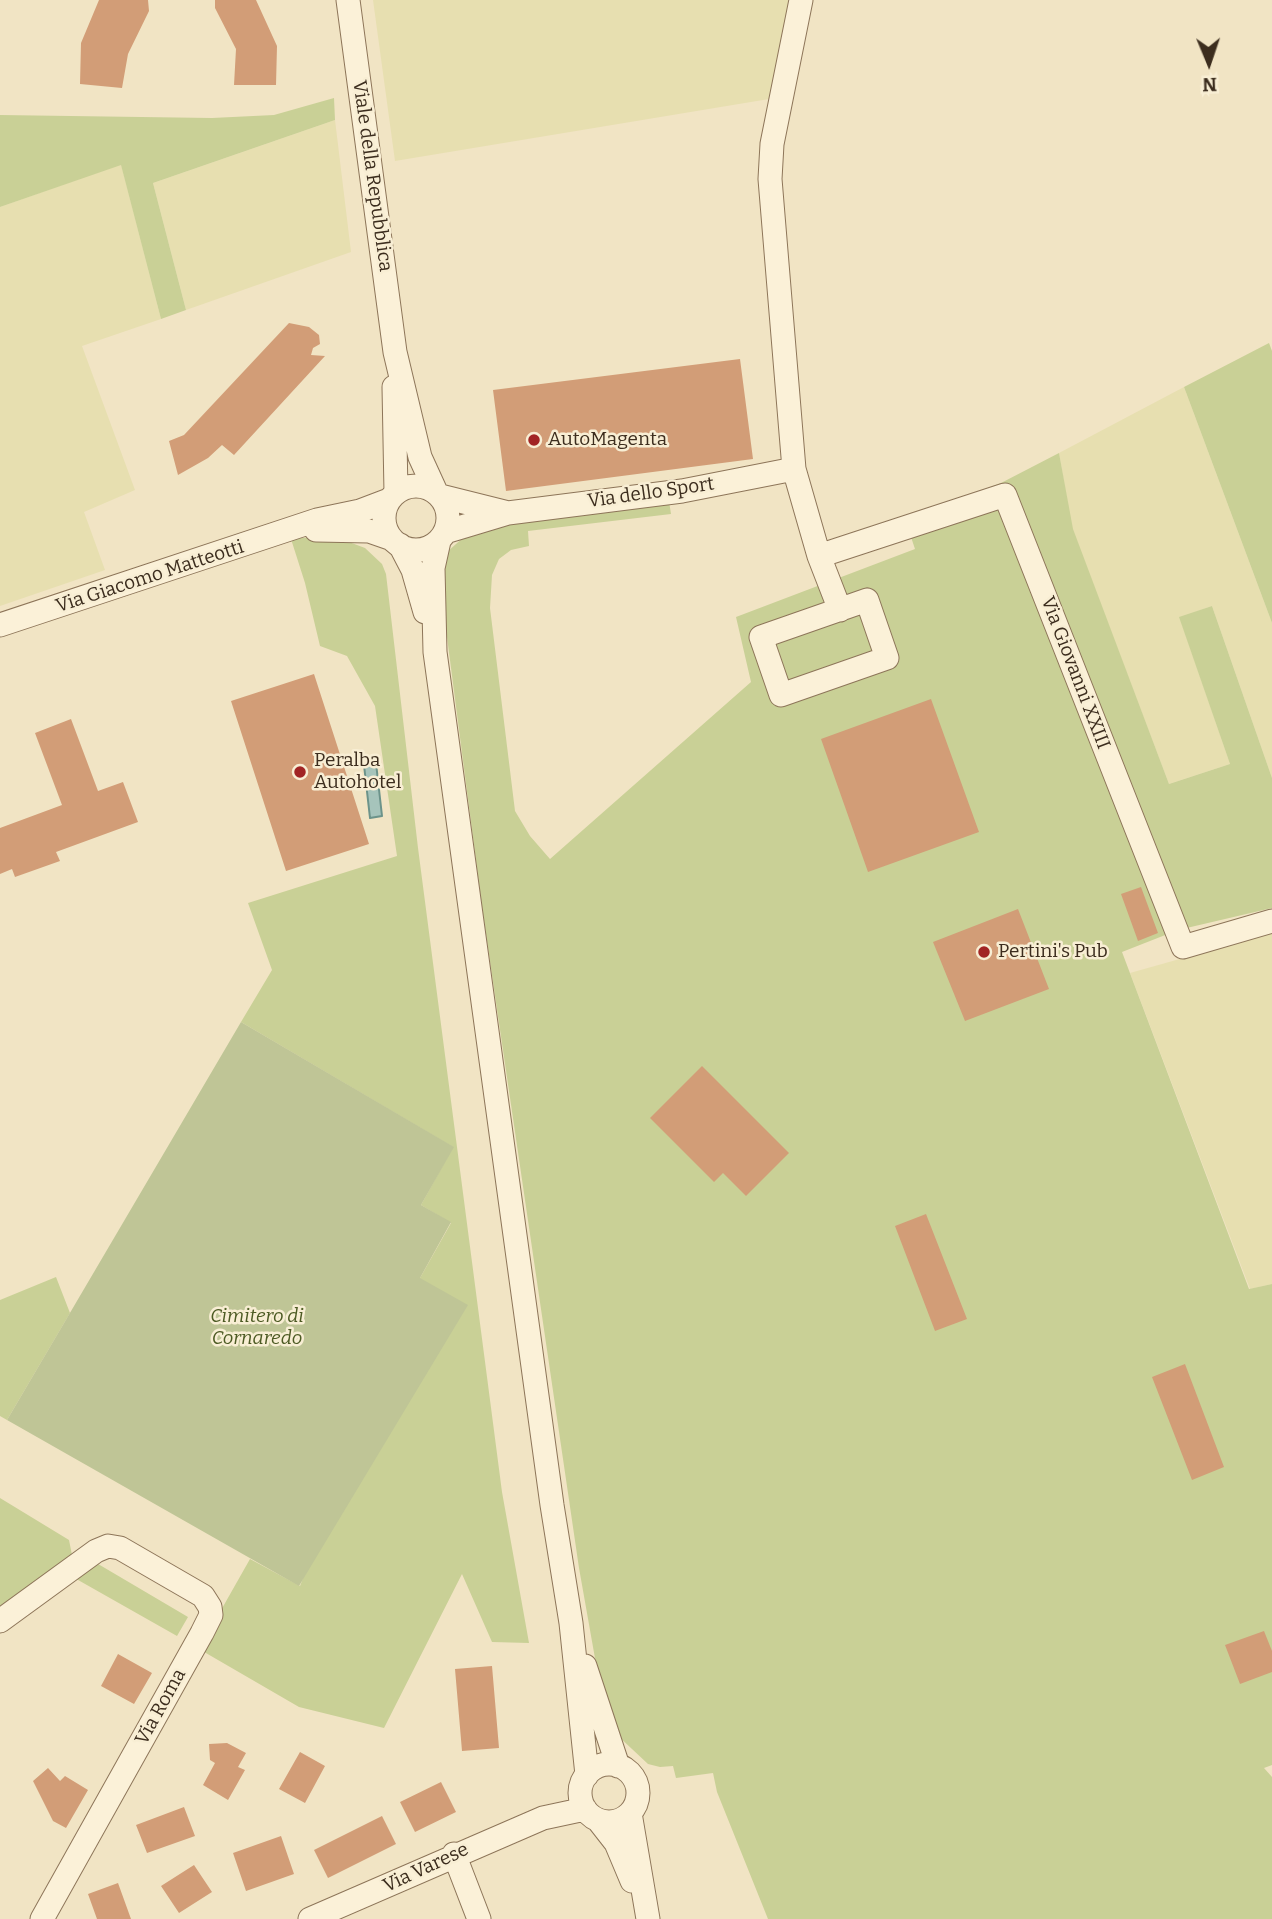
<!DOCTYPE html>
<html>
<head>
<meta charset="utf-8">
<style>
	body { margin:0 }
	#map { position:relative; width:1272px; height:1919px; overflow:hidden; background:#f1e4c4; font-family:Bitter,serif }
	canvas { display:block }
	.north { position:absolute; left:1174px; top:28px; width:70px; height:70px; -webkit-text-stroke:5px #f8eed4; paint-order:stroke; rotate:178deg; font-size:19px; font-weight:700; line-height:28px; text-align:center; color:#3c2d1e }
	.north::after { content:''; display:block; margin:auto; width:24px; height:32px; background:#3c2d1e; clip-path:polygon(50% 0,100% 100%,50% 72%,0 100%) }
</style>
</head>
<body>
<div id="map">
<canvas width="1272" height="1919"></canvas>
<div class="north">N</div>
</div>
<script>
const c = document.querySelector('canvas').getContext('2d');
c.lineJoin = 'round';
function fillPath(path, color) { c.fillStyle = color; c.fill(path, 'evenodd'); }
const toPath = rows => new Path2D(rows.map(r => 'M' + r).join(''));
function strokePath(path, color, width, dash) { c.strokeStyle = color; c.lineWidth = width; c.lineCap = dash ? 'butt' : 'round'; c.setLineDash(dash || []); c.stroke(path); }
function drawText(font, color, halo, rows, align = 'center') {
  c.font = font + ' Bitter,serif'; c.lineWidth = 5; c.setLineDash([]); c.textBaseline = 'middle'; c.strokeStyle = halo; c.fillStyle = color; for (const [text, x, y, turn = 0] of rows) {
    c.save(); c.translate(x, y); c.rotate((+turn || 0) * Math.PI / 180); c.textAlign = isNaN(turn) ? turn : align; if (halo) c.strokeText(text, 0, 0); c.fillText(text, 0, 0); c.restore();
  }
}
fillPath(toPath([
	[373,0,789,0,769,99,395,161],
	[335,120,351,252,186,310,153,183],
	[121,164,161,319,82,346,135,490,84,512,105,570,0,606,0,207],
	[1184,387,1272,623,1272,778,1212,606,1180,618,1230,764,1169,784,1072,529,1059,453],
	[1272,933,1272,1284,1250,1289,1130,973]
]), '#e7dfb0');
fillPath(toPath([
	[334,98,335,120,153,183,186,310,161,319,121,165,0,207,0,115,212,118,274,115],
	[1269,343,1272,351,1272,623,1184,387],
	[1059,453,1073,529,1169,784,1230,764,1179,617,1212,606,1272,778,1272,908,1178,930,1122,952,1249,1289,1272,1284,1272,1765,1264,1768,1272,1777,1272,1919,768,1919,717,1792,713,1773,676,1778,673,1766,660,1767,648,1764,616,1734,604,1709,579,1568,482,907,440,583,447,552,474,528,669,501,671,514,528,531,529,546,511,550,499,559,492,575,490,608,515,811,530,836,550,859,751,682,736,617,915,549,905,519,1001,483],
	[344,534,349,542,365,548,382,564,386,574,418,848,502,1492,529,1643,492,1642,462,1574,384,1728,299,1707,199,1649,250,1559,300,1586,420,1278,451,1223,421,1205,453,1147,241,1022,272,970,248,903,397,856,375,706,347,656,320,646,305,583,291,539],
	[56,1277,70,1313,7,1420,0,1416,0,1300],
	[0,1498,69,1540,72,1555,0,1607],
	[93,1561,188,1617,177,1636,71,1576]
]), '#c9d096');
fillPath(toPath([
	[241,1022,454,1147,421,1205,451,1222,420,1278,468,1305,299,1586,7,1420]
]), '#bfc596');
const water = toPath([
	[376,763,382,816,370,818,364,765,376,763]
]);
fillPath(water, '#a6c4bb');
strokePath(water, '#6c938a', 2);
fillPath(toPath([
	[99,0,148,0,149,11,128,54,122,88,80,84,81,43],
	[215,0,256,0,277,46,276,85,234,85,236,49,215,8],
	[289,323,309,327,319,335,320,344,313,348,311,355,325,356,234,455,222,445,208,458,178,475,169,441,184,435],
	[740,359,753,459,506,491,493,390],
	[314,674,369,844,286,871,231,701],
	[931,699,979,832,868,872,821,739],
	[71,719,98,791,123,782,138,822,56,852,60,861,15,877,12,869,0,874,0,828,62,805,35,733],
	[1141,887,1158,933,1138,941,1121,894],
	[1018,909,1049,989,965,1021,933,942],
	[702,1066,789,1153,746,1196,723,1173,714,1182,650,1118],
	[926,1214,967,1319,935,1331,895,1226],
	[1185,1364,1224,1467,1192,1480,1152,1377],
	[1264,1631,1272,1651,1272,1672,1240,1684,1225,1645],
	[118,1654,152,1673,134,1704,101,1686],
	[492,1666,499,1748,462,1751,455,1669],
	[227,1743,246,1753,238,1767,245,1770,228,1800,203,1785,215,1763,210,1760,209,1744],
	[300,1752,325,1766,305,1803,279,1789],
	[48,1768,60,1781,65,1776,88,1790,66,1828,53,1821,33,1781],
	[441,1782,456,1812,415,1832,400,1802],
	[184,1807,195,1836,147,1853,136,1825],
	[382,1816,396,1844,328,1878,314,1850],
	[281,1836,294,1874,246,1891,233,1853],
	[194,1865,212,1892,179,1913,161,1886],
	[118,1883,131,1919,97,1919,88,1894]
]), '#d29d77');
const minor = toPath([
	[348,0,395,352,420,457,436,492],
	[801,0,772,144,770,179,794,469,819,556,840,610],
	[394,387,396,493],
	'384 518a32 32 0 1 1 64 0a32 32 0 1 1-64 0Z',
	[440,496,508,513],
	[316,530,369,531,392,539],
	[445,532,508,513,682,491,794,469],
	[439,541,433,568,435,652,552,1505,571,1623,587,1775],
	[400,545,413,570,425,612],
	[819,556,1005,495,1183,947,1272,921],
	[867,600,887,658,781,695,761,637,867,600],
	[0,625,317,520,360,511,389,500],
	[0,1621,96,1551,108,1546,120,1548,203,1596,210,1607,211,1615,202,1633,42,1919],
	[585,1666,618,1766],
	'580 1793a29 29 0 1 1 58 0a29 29 0 1 1-58 0Z',
	[630,1813,648,1919],
	[598,1820,616,1843,632,1881],
	[454,1854,479,1919],
	[310,1919,543,1818,585,1809]
]);
strokePath(minor, '#8d7559', 25);
strokePath(minor, '#fbf1d8', 23);
for (const [x, y, r, color] of [
	[534,440,7,"#a12424"],
	[300,772,7,"#a12424"],
	[984,952,7,"#a12424"]
]) { const dot = new Path2D(); dot.arc(x, y, r, 0, 2 * Math.PI); c.fillStyle = color; c.fill(dot); strokePath(dot, '#f8eed4', 2.5); }
drawText('19px', '#3c2d1e', '#f8eed4', [
	["Viale della Repubblica",372,176,82],
	["Via dello Sport",651,493,-8],
	["Via Giacomo Matteotti",150,577,-18],
	["Via Giovanni XXIII",1075,673,69],
	["Via Roma",161,1707,-61],
	["Via Varese",426,1868,-25]
]);
drawText('19px', '#3c2d1e', '#f8eed4', [
	["AutoMagenta",548,440],
	["Peralba",314,761],
	["Autohotel",314,783],
	["Pertini's Pub",998,952]
], 'left');
drawText('italic 19px', '#4c5a23', '#f8eed4', [
	["Cimitero di",257,1317],
	["Cornaredo",257,1339]
]);
</script>
</body>
</html>
